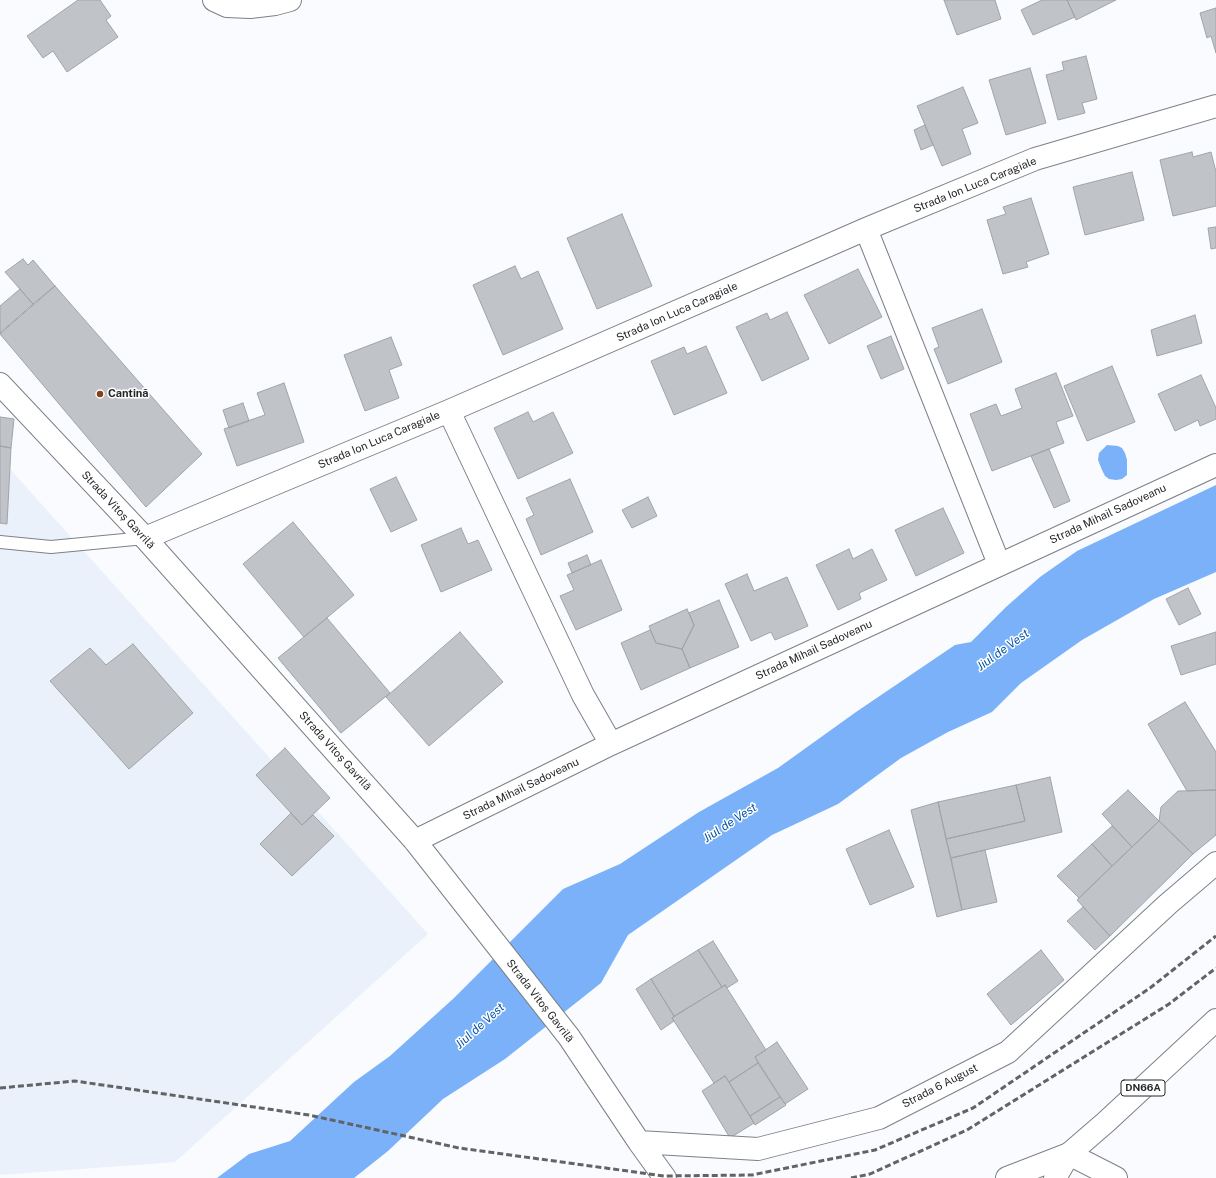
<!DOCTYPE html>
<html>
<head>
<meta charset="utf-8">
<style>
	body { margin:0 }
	canvas { display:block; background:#f9fbfe }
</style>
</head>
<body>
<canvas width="1216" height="1178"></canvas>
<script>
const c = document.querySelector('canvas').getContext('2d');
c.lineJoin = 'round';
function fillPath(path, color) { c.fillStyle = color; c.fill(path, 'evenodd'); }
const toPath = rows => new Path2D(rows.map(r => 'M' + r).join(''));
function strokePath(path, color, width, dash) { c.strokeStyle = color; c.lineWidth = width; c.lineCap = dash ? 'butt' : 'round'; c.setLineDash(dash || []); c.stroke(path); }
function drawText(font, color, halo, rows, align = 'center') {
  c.font = font + ' "Public Sans",sans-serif'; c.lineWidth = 3; c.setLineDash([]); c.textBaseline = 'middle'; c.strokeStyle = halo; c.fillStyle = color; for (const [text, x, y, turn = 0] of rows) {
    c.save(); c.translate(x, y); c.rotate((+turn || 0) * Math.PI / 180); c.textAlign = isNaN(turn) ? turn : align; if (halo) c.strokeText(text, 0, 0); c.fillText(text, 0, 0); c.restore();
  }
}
fillPath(toPath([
	[0,458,428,934,175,1162,0,1175]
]), '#eaf1fa');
fillPath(toPath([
	[1107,445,1118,446,1122,448,1125,453,1127,460,1127,475,1122,479,1116,480,1109,479,1105,476,1102,470,1098,460,1099,453],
	[1216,485,1216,572,1154,599,1082,640,1021,683,992,712,948,732,901,758,838,804,772,835,628,935,601,983,505,1059,443,1099,388,1151,354,1178,217,1178,249,1154,290,1141,354,1082,390,1056,454,998,563,889,620,864,699,812,778,768,856,712,955,645,971,642,1006,607,1040,577,1077,551]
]), '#7ab1f9');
const building = toPath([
	[78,0,100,0,111,16,106,20,118,37,67,72,53,51,43,58,27,36,78,0],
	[944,0,995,0,1001,19,957,35,944,0],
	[1042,0,1067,0,1075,17,1033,35,1021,10,1042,0],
	[1067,0,1116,0,1076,20,1067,0],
	[1216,8,1216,53,1211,36,1207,38,1200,13,1216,8],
	[1086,56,1097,99,1082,103,1085,113,1058,120,1046,75,1064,70,1062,62,1086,56],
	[1030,68,1046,123,1006,135,989,80,1030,68],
	[963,87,978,123,962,129,971,154,942,166,917,106,963,87],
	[925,125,933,145,921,150,914,130,925,125],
	[1192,152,1193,157,1211,152,1216,172,1216,206,1173,216,1160,160,1192,152],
	[1132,172,1144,220,1085,235,1073,187,1132,172],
	[1031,198,1049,254,1026,262,1028,267,1003,274,987,220,1006,214,1003,207,1031,198],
	[622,214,652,286,597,309,567,238,622,214],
	[1216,227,1216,248,1211,249,1208,228,1216,227],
	[23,259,28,265,33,260,55,286,33,304,5,272,23,259],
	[515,266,521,279,538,271,563,329,503,355,473,285,515,266],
	[858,269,882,317,829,344,804,295,858,269],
	[55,286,202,454,146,507,0,334,55,286],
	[20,289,33,304,0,333,0,306,20,289],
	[982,309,1002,362,948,384,934,349,939,347,932,328,982,309],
	[787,312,809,359,762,381,736,327,767,313,770,320,787,312],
	[1195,315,1202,343,1157,356,1151,330,1195,315],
	[891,336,904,369,881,379,867,346,891,336],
	[391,337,402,365,389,370,399,398,365,411,344,355,391,337],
	[706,346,727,393,674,415,651,361,684,347,687,354,706,346],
	[1112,366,1135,422,1087,441,1064,386,1112,366],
	[1056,373,1073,416,1056,422,1064,443,992,471,970,414,996,404,1001,416,1022,408,1015,389,1056,373],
	[1201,375,1216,408,1216,419,1200,426,1198,420,1175,431,1158,394,1201,375],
	[284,383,304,442,237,466,224,429,265,415,257,393,284,383],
	[243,403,249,421,229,428,223,410,243,403],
	[528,412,533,422,553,412,573,453,518,479,494,428,528,412],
	[0,417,14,419,11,448,0,446,0,417],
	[0,446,11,448,7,524,0,523,0,446],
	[1049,449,1070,501,1054,508,1031,456,1049,449],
	[396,477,417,520,391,532,370,489,396,477],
	[570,479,593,532,541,555,526,519,534,515,526,498,570,479],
	[648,497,657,516,632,528,622,510,648,497],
	[943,508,964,553,916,576,895,530,943,508],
	[293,522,354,595,304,637,243,564,293,522],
	[461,528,468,544,478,540,492,570,441,592,421,545,461,528],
	[849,549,853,559,872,549,887,580,859,593,861,599,838,610,816,565,849,549],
	[587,555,591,565,572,573,568,563,587,555],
	[601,560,622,610,576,630,560,596,574,590,567,575,601,560],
	[747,574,754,591,787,577,808,626,775,640,771,632,751,641,725,584,747,574],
	[1188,588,1201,614,1179,625,1166,599,1188,588],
	[719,600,739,647,690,668,682,649,694,625,689,613,719,600],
	[687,609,694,625,682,649,656,643,649,626,687,609],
	[327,618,390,693,341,733,278,658,327,618],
	[650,630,656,643,682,649,690,668,641,690,621,643,650,630],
	[460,632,503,682,429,746,386,697,460,632],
	[1216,632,1216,664,1181,675,1171,646,1216,632],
	[133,644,193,713,129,769,50,681,90,648,106,665,133,644],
	[1185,702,1216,752,1216,790,1187,791,1148,724,1185,702],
	[285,748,330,798,302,825,256,775,285,748],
	[1050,777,1062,832,951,858,946,839,1025,821,1016,785,1050,777],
	[1016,785,1025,821,946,839,938,802,1016,785],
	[1128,790,1159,821,1132,847,1102,814,1128,790],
	[1216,790,1216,835,1193,854,1159,821,1161,807,1178,791,1216,790],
	[938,802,962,910,937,917,911,810,938,802],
	[291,813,302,825,313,815,334,836,292,876,260,844,291,813],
	[1159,821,1193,854,1110,936,1077,900,1159,821],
	[1112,826,1132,847,1112,866,1092,844,1112,826],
	[889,830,914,887,870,905,846,849,889,830],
	[1092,844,1112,866,1079,898,1057,876,1092,844],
	[985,850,997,902,962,910,951,858,985,850],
	[1083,907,1110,936,1095,950,1067,921,1083,907],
	[713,941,738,981,727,988,725,985,722,987,698,950,713,941],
	[698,950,722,987,674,1016,651,979,698,950],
	[1041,950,1064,980,1011,1025,987,994,1041,950],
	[651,979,674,1016,672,1018,674,1021,661,1030,636,989,651,979],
	[725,985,766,1050,755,1057,758,1063,729,1082,725,1076,714,1083,672,1018,725,985],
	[777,1042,808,1089,785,1104,755,1057,777,1042],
	[758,1063,780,1097,750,1116,729,1082,758,1063],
	[725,1076,754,1123,730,1138,702,1091,725,1076],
	[780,1097,786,1105,755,1125,750,1116,780,1097]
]);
fillPath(building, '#c0c4c9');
strokePath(building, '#a0a4a9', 1);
const service = toPath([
	[0,542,51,547,145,538]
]);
const minor = toPath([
	[214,0,227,6,250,7,275,4,290,0],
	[866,229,999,564],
	[0,384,145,538,415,841,569,1037,639,1142],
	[449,411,583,695,611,744],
	[145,538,449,411,866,229,1035,159,1216,106],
	[415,841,611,744,1216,465],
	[1069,1154,1116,1178],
	[665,1178,639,1142,758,1149,879,1118,1008,1052,1168,904,1216,863]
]);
const primary = toPath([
	[1007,1178,1069,1154],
	[1055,1178,1069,1154,1106,1122,1216,1020]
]);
strokePath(service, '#7d8186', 14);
strokePath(minor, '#7d8186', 24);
strokePath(primary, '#7d8186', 24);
strokePath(service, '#fff', 12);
strokePath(minor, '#fff', 22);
strokePath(primary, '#fff', 22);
strokePath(toPath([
	[0,1088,75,1081,309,1115,459,1148,664,1176,752,1175,875,1150,973,1108,1150,988,1216,936],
	[851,1178,870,1174,967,1130,1169,1004,1216,968]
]), '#616365', 3, [6, 3]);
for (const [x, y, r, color] of [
	[100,394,4,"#87401b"]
]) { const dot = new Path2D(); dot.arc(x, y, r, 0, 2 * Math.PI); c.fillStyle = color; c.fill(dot); strokePath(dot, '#fff', 1.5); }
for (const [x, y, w] of [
	[1143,1088,44]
]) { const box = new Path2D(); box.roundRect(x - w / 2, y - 8, w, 16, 3); c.fillStyle = '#fff'; c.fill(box); strokePath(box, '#252729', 1); }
drawText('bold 10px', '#252729', null, [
	["DN66A",1143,1088]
]);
drawText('11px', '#252729', '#fff', [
	["Strada Ion Luca Caragiale",975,185,-22],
	["Strada Ion Luca Caragiale",677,312,-24],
	["Strada Ion Luca Caragiale",379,440,-23],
	["Strada Vitoș Gavrilă",118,510,47],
	["Strada Mihail Sadoveanu",1108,514,-25],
	["Strada Mihail Sadoveanu",814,650,-25],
	["Strada Vitoș Gavrilă",335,751,48],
	["Strada Mihail Sadoveanu",521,789,-26],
	["Strada Vitoș Gavrilă",540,1001,52],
	["Strada 6 August",940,1086,-27]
]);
drawText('bold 11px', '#252729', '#fff', [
	["Cantină",108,394]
], 'left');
drawText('italic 12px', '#0553a6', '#fff', [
	["Jiul de Vest",1003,650,-36],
	["Jiul de Vest",730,823,-33],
	["Jiul de Vest",480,1026,-42]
]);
</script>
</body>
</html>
